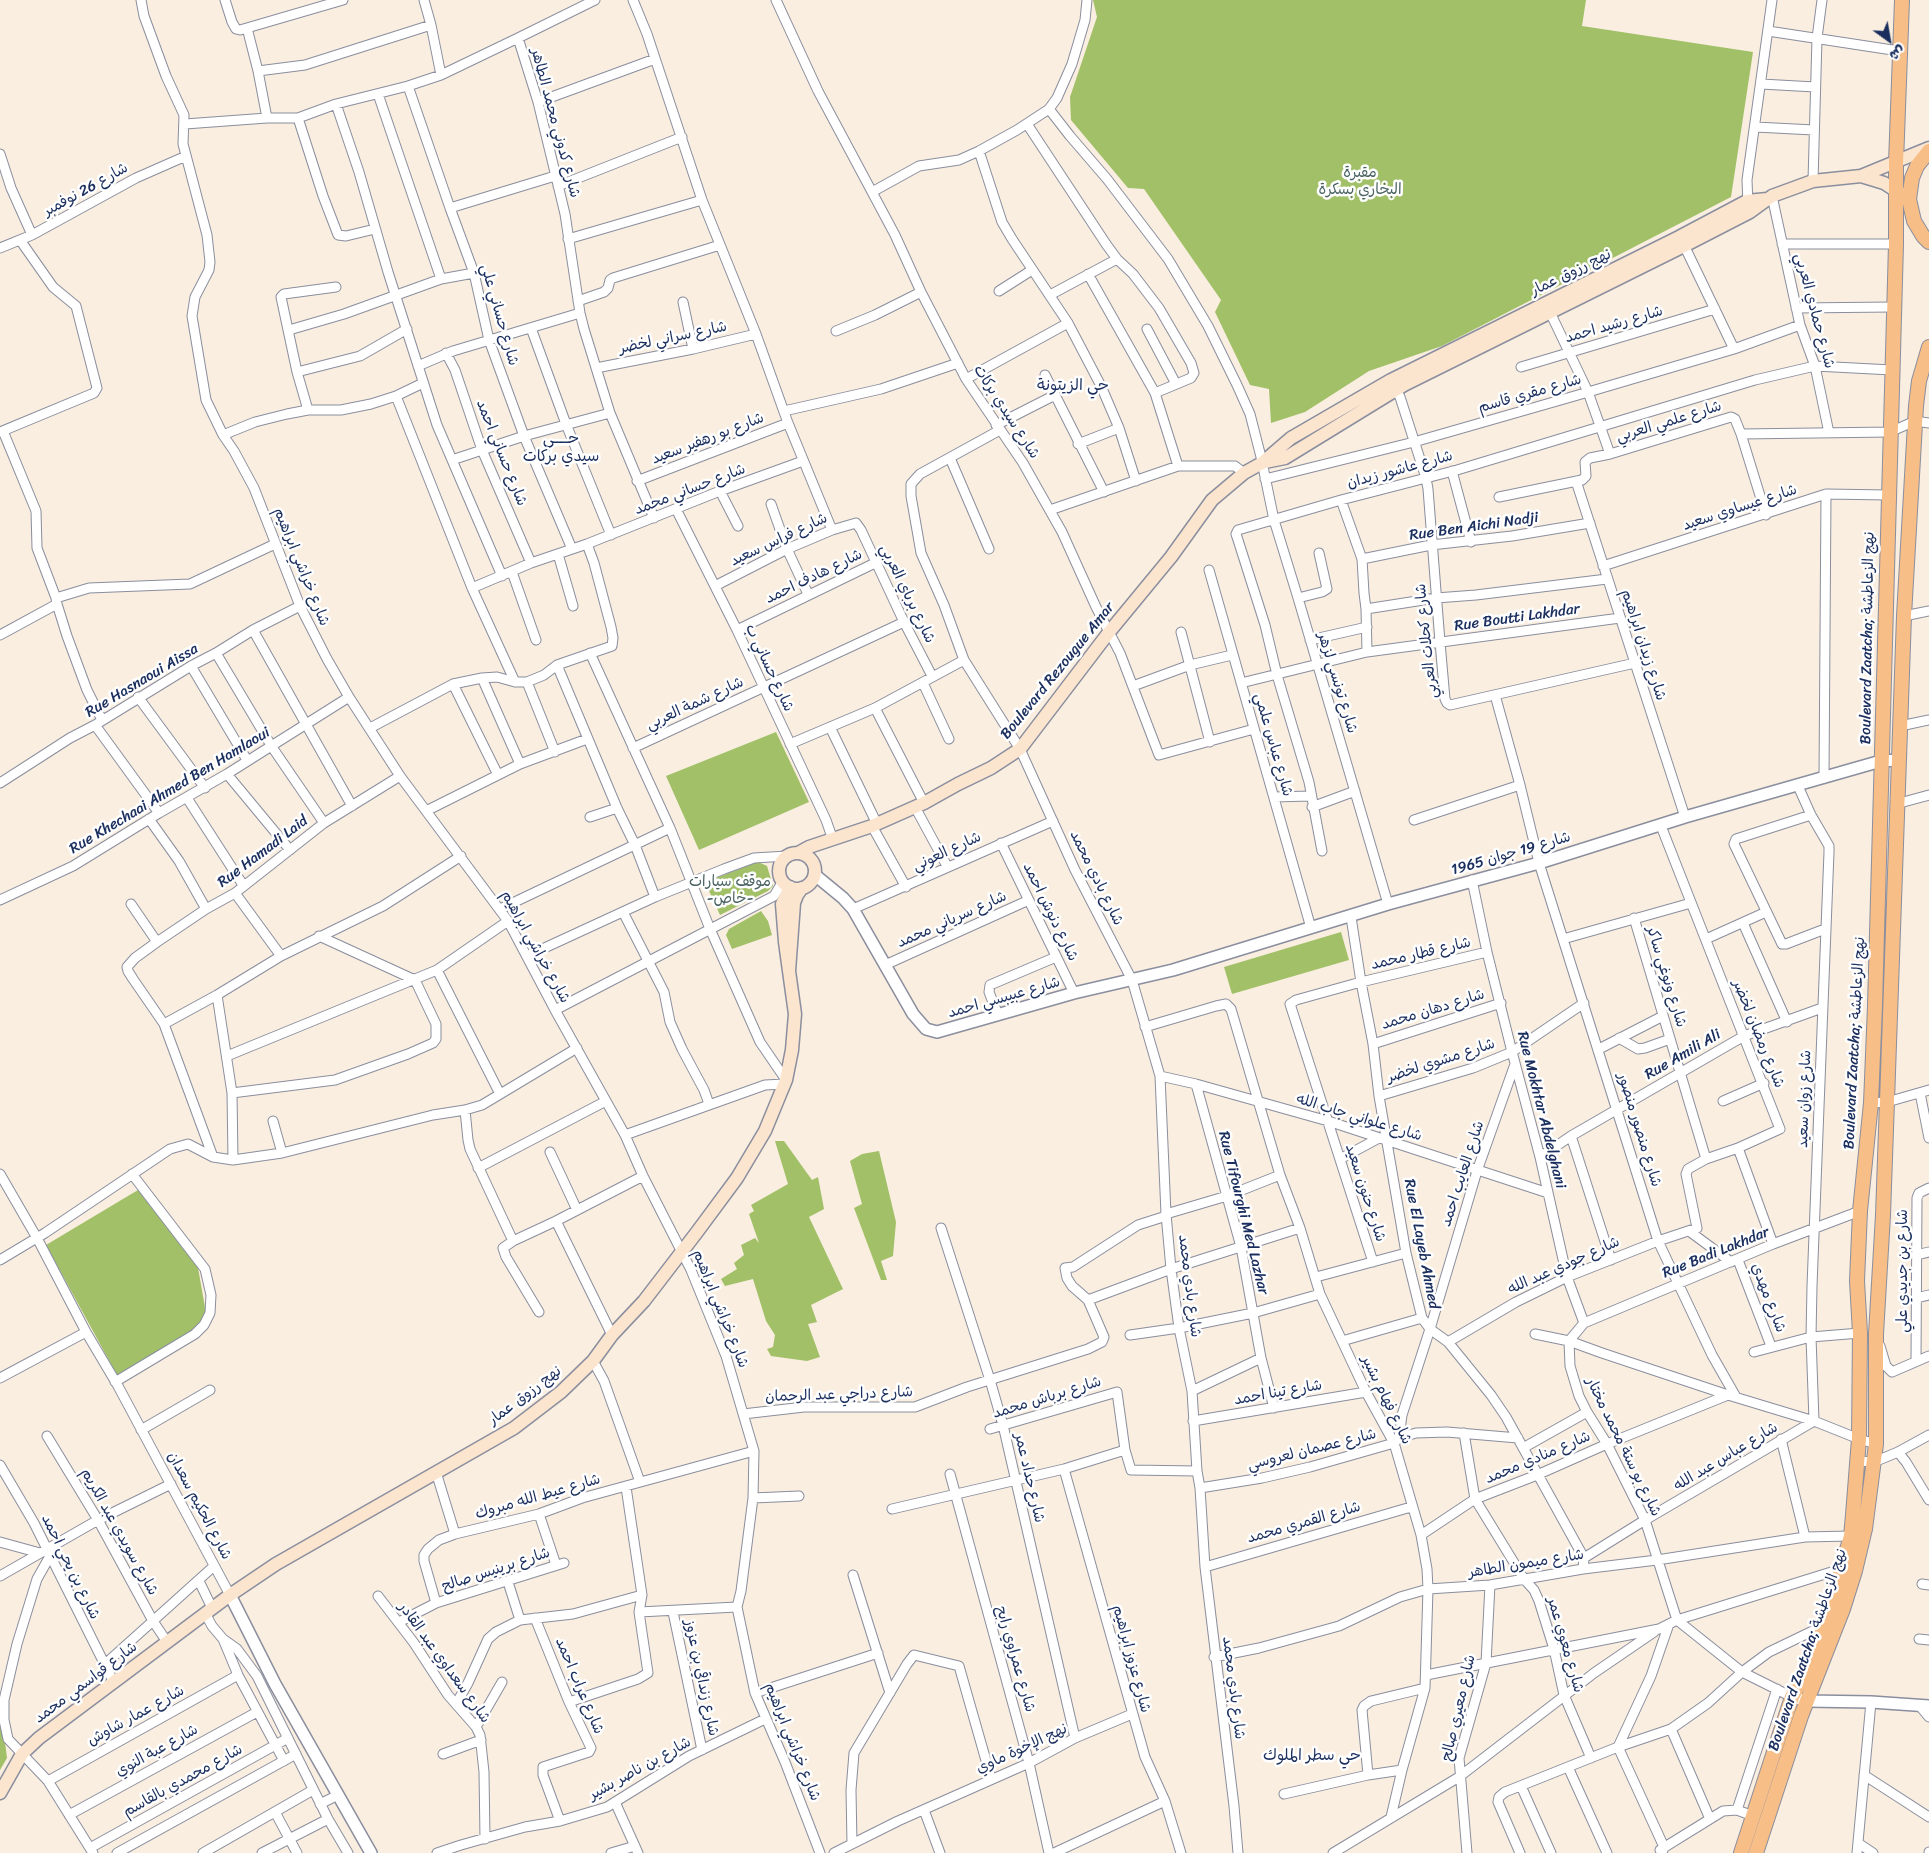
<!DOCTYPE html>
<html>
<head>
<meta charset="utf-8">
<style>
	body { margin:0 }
	#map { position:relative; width:1929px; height:1853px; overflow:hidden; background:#f9eedf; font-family:Sriracha,"Playpen Sans Arabic",sans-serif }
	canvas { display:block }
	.north { position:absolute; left:1864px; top:15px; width:50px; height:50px; -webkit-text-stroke:4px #fff; paint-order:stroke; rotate:148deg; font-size:14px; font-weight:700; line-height:20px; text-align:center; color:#1b2f5e }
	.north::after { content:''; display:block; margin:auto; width:18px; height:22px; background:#1b2f5e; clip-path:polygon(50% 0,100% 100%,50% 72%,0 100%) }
</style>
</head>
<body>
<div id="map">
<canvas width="1929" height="1853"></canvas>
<div class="north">ش</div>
</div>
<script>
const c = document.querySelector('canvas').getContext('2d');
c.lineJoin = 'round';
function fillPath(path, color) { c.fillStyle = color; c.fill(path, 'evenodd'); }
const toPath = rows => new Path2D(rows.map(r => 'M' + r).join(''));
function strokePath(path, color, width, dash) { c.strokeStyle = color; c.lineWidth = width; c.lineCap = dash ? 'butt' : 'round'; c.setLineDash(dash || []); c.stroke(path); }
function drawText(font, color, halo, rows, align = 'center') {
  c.font = font + ' Sriracha,"Playpen Sans Arabic",sans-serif'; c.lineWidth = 5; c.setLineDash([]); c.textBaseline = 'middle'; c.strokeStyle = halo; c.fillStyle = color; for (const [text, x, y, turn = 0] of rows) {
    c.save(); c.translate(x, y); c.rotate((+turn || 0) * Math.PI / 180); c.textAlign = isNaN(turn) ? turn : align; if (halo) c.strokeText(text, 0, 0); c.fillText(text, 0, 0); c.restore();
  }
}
fillPath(toPath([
	[1093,0,1586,0,1582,26,1753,52,1731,197,1442,346,1369,371,1305,412,1271,423,1269,389,1250,385,1215,312,1221,300,1144,189,1128,188,1071,120,1070,97,1097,17],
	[776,732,809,802,699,850,666,776],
	[758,862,767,866,773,886,768,891,720,915,705,882],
	[761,911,768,921,772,935,732,949,726,935,729,929],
	[1341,932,1349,960,1232,994,1224,967],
	[775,1141,784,1141,812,1180,818,1177,824,1209,809,1217,843,1289,811,1305,817,1322,808,1324,820,1357,807,1361,771,1356,767,1349,773,1347,775,1335,766,1321,753,1279,725,1286,721,1279,737,1269,734,1263,744,1255,741,1245,755,1238,759,1243,749,1214,754,1211,751,1205,788,1184],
	[879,1151,896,1222,893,1256,881,1261,887,1280,881,1280,854,1208,862,1204,850,1161,862,1154],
	[138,1190,198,1268,206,1313,200,1327,117,1375,46,1245],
	[0,1703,7,1758,0,1770]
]), '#a1c068');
const minor = toPath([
	[141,0,144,16,166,76,184,115,183,144,207,235,210,262,209,270,195,297,192,316,206,400,223,435,234,451,254,488,300,606,327,659,349,697,400,776,508,921,555,1010,625,1135,643,1176,691,1270,726,1356,754,1451,753,1498,741,1591,737,1607,755,1693,785,1762,820,1853],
	[225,0,232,22,236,29,240,30,343,0],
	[424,0,431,25,441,75],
	[633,0,647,34,702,200,756,334,788,423,832,530],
	[776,0,818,91,895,235,921,292,966,379,1023,463,1062,532,1096,607,1120,653,1159,755,1254,729],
	[247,28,258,71,267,118],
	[1768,31,1899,51],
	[518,38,595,0],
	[258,71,305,65,431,25],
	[1761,84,1815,87],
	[408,86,450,208,474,273,489,340,524,436,572,549],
	[378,94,441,279],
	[538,102,655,59],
	[336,104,359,172,388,272,437,425,502,576],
	[1049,109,1070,136,1107,179,1168,259,1208,326,1237,385,1250,414,1261,457,1274,520,1298,598,1388,904],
	[298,118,323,196,338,235,346,236,375,229],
	[185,124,267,118,298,118,336,104,408,86,441,75,518,38,538,102,565,214,580,313,584,329,610,413,654,518],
	[1027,124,1106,244,1117,259,1133,274,1159,308,1191,363,1194,373,1191,378,1155,393],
	[1755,127,1814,130],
	[979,151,1002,222,1012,239,1068,323,1101,386,1119,428,1136,481],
	[0,154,11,188,32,235],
	[1813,181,1817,38,1822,0],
	[558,186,682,137],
	[872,192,919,166,959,160,979,151,1017,130,1049,109,1057,98,1072,64,1085,20,1087,0],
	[1772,196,1800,325,1815,366,1829,433],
	[1748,205,1747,180,1772,0],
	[450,208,555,176],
	[568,239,702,200],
	[1682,241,1734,349],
	[1782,244,1896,244],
	[0,248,32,235,136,178,186,156],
	[1088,274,1155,393,1178,466],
	[999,291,1032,270],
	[1050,295,1117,259],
	[578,301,604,292,608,288,610,280,613,278,720,245],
	[683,302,693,349],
	[1548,308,1588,392,1610,454],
	[1796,308,1893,307],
	[531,328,566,424,611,535],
	[1147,329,1176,384],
	[289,330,344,314,441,279,474,273],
	[836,331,875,315,921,292],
	[446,353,455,370,482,450,531,563],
	[418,366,453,351,580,313],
	[1521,367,1715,309],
	[596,368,693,349,756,334],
	[297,372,360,356,407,329],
	[1045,375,1104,492],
	[966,379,1068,323],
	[1394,386,1400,397,1426,478,1428,489,1440,642,1445,699,1447,703,1450,705,1635,663],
	[396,396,472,588,515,682],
	[308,410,297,372,281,297,284,294,336,287],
	[784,411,881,389,958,363],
	[996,425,1055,395],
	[1000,430,920,474,911,484,911,496,921,553,944,605,964,660,1020,749,1075,870,1132,980,1160,1076,1166,1214,1171,1269,1179,1328,1192,1391,1197,1471,1200,1488,1205,1567,1234,1806,1238,1853],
	[3,431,36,511,37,548,56,598,57,604,67,636,87,690,102,720],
	[0,432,94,393,97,388,76,306,53,287,20,240],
	[1741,434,1766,515],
	[223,435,255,422,287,414,308,410,341,410,371,404,396,396,423,383],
	[1078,444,1119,428],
	[950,458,989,549],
	[452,460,524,436,610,413],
	[1452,471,1471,542],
	[1265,479,1414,442,1578,395,1734,349,1800,325],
	[637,481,788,423],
	[1576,481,1685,817],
	[720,491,738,526],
	[1499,497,1582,480,1586,476,1585,462,1590,458,1610,454,1731,417,1735,419,1741,434,1890,432,1915,421,1929,423],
	[1341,500,1362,559,1364,593,1366,609,1367,652],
	[771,504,787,549,808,594],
	[676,509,737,630,826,820,833,840],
	[1050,510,1178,466,1235,466,1244,473],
	[558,554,573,606],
	[1362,559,1431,545,1512,536,1590,523],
	[1603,566,1826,494,1888,495],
	[1209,570,1311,928],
	[512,572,536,640],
	[715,586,787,549,832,530,856,523,861,530,904,622,932,676],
	[472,588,531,563,587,544,720,491,803,461],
	[56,598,89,588,190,584,275,544],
	[1298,598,1322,592,1327,589,1319,553],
	[1366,609,1436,598,1476,595,1607,579],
	[1904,616,1929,611],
	[253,630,352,806],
	[737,630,877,562],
	[1181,632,1210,742],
	[0,635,57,604],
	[1310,640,1367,627],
	[216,653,272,747,324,823],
	[590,653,670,828,710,929,760,1042,786,1080],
	[557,665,617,808,635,845,655,897],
	[191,666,247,760],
	[482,678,520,764],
	[527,682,555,752],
	[923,683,949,739],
	[1241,683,1367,652,1620,618],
	[453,684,498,775],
	[1133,686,1190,665,1232,655],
	[1495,695,1520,785,1539,863,1658,1241,1712,1355,1736,1397],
	[138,697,205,788],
	[875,708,924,803],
	[95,725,159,813],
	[1900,726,1929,720],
	[830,727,877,824],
	[370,728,453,684,482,678,497,677,515,682,527,682,544,675,557,665,612,646,613,638,611,627,594,563,587,544],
	[790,744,875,708,964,660],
	[633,748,904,622],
	[227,774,290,850],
	[1824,778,1826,494],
	[0,783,70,738,95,725,191,666,216,653,253,630,300,606],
	[1274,797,1310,796],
	[187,798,243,885],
	[1896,804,1929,795],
	[915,807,947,866],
	[1312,807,1355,791],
	[426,811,520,764,587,739],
	[1811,815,1736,839,1734,844,1782,944,1786,944,1825,929],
	[590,817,617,808],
	[149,819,179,861,206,909],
	[1414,820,1520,785],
	[872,826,906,887],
	[1001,843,1074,993],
	[1322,851,1309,782,1277,675,1265,625,1238,540,1236,534,1238,530,1341,500,1457,470,1755,380,1815,366,1892,370],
	[1472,880,1487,952,1511,1048,1540,1157,1567,1277,1584,1323],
	[0,900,73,866,159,813,227,774,349,697],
	[131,904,157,942,206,909,235,893,324,823,400,776],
	[500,909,670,828],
	[853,909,1053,821],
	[623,912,664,992,670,1022,682,1049,704,1090,709,1104],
	[1351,917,1361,982,1373,1044,1379,1096,1406,1253,1422,1318,1430,1329,1448,1342,1491,1395,1506,1417,1584,1558],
	[1634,918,1706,1159],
	[1743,923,1787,1022],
	[1563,939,1691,903],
	[1706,939,1766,912],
	[157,942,135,958,127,967,128,971,133,979,164,1024],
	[281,956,383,906,461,856],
	[527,956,655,897,724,869,754,858,787,856],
	[885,965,1029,900],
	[437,970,500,1094],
	[217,995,232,1093,233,1160],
	[555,1010,774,896,783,881],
	[998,1015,989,992,990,985,1056,957],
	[1145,1027,1216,1006,1226,1004,1231,1009,1280,1175,1300,1228,1320,1294,1366,1392,1394,1443,1421,1535,1427,1569,1428,1589,1425,1688,1402,1770,1391,1817],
	[1619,1038,1638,1049,1645,1048,1670,1039],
	[1373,1044,1501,1003],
	[1599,1049,1663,1016],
	[227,1056,437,970,508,921],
	[1160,1076,1196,1084,1328,1121,1548,1193],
	[1196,1084,1241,1247,1261,1358,1274,1408],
	[232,1093,335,1080,408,1054,433,1043,436,1039,436,1024,415,980,319,936],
	[1920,1093,1929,1138],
	[1379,1096,1473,1068,1512,1052,1584,1003],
	[1723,1101,1764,1083],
	[1871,1103,1887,1102,1929,1090],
	[465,1110,468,1140,470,1149,513,1241],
	[273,1121,282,1153],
	[625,1135,765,1085,784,1084],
	[1571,1136,1611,1260],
	[1738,1148,1773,1244],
	[550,1152,577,1210],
	[213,1157,164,1024,217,995,281,956,235,893],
	[1540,1157,1571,1136,1744,1036,1822,1008],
	[1340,1159,1379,1138],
	[478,1168,606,1101],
	[0,1174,37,1238,86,1332,118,1386,230,1595],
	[941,1228,990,1380,1003,1425,1075,1738],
	[1689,1231,1731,1262],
	[1916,1255,1929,1252],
	[0,1260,45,1233,170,1149,188,1144,213,1157,233,1160,282,1153,433,1115,465,1110,482,1105,577,1048],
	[1738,1260,1771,1346],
	[1373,1262,1290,1004,1296,1000,1361,982,1487,952],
	[1316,1277,1406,1253],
	[1916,1298,1929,1295],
	[1088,1300,1171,1269,1300,1228],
	[539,1312,506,1257,503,1248,513,1241,556,1221],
	[1535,1334,1569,1341,1602,1353,1728,1395,1814,1421,1859,1439,1876,1444],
	[612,1335,556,1221,643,1176],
	[1130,1335,1179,1328,1253,1313,1320,1294],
	[1342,1341,1422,1318],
	[1448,1342,1516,1302,1567,1277,1658,1241,1697,1228,1686,1174,1688,1169,1706,1159,1738,1148,1780,1129,1661,826],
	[1880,1346,1886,1366,1892,1372,1929,1356],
	[1754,1352,1811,1337,1860,1333],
	[593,1361,604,1381,640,1482],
	[1916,1361,1917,1198,1919,1193,1929,1188],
	[0,1378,86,1332],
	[115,1382,195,1334,204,1325,210,1313,211,1295,205,1269,132,1174],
	[1192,1391,1261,1358],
	[743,1414,804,1407,915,1407,967,1387,1088,1349,1102,1342,1104,1337,1088,1300,1072,1286,1067,1278,1065,1268,1073,1267,1138,1225,1163,1217,1166,1214,1227,1196,1280,1175],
	[1193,1421,1366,1392],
	[990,1429,1117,1392,1125,1450,1131,1470,1197,1471],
	[141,1430,210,1390],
	[1464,1433,1475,1499,1524,1579,1534,1590,1539,1601,1554,1649,1564,1695,1591,1758],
	[47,1436,98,1520,153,1621,167,1642],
	[1399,1438,1402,1415,1430,1329,1477,1171,1515,1064],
	[1781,1439,1805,1537],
	[1523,1448,1587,1412],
	[1898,1452,1906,1462,1929,1500],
	[1858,1461,1874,1462,1898,1452,1929,1435],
	[0,1465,34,1523,114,1683],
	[1064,1469,1145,1757,1165,1801,1181,1853],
	[436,1472,455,1534],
	[950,1474,1029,1763,1049,1853],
	[1200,1488,1262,1478,1310,1467,1394,1443,1399,1438,1416,1433,1447,1432,1518,1438],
	[753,1498,799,1496],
	[892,1509,1064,1469,1125,1450],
	[539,1514,556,1565],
	[1421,1535,1475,1499,1537,1475,1607,1444,1728,1395],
	[0,1542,40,1553],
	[50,1556,37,1579,17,1644,4,1700,4,1720,8,1739,48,1781,93,1853],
	[1205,1567,1411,1507],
	[1583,1569,1584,1558,1645,1520,1814,1421,1811,1337,1812,1286,1829,852,1829,846,1811,815,1798,786],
	[853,1575,890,1693],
	[0,1576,98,1520,171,1484],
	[199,1581,212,1608],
	[508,1582,520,1620],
	[1922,1584,1929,1585],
	[378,1596,414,1643,448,1695,476,1727,480,1735,484,1772,485,1839],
	[436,1603,564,1563],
	[639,1612,737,1607],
	[673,1612,702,1750],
	[205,1613,212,1626,223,1639,238,1675,284,1761],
	[535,1618,569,1702,591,1748,589,1752,543,1767,543,1775,560,1821],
	[399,1622,436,1603,424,1561,424,1555,428,1549,439,1540,455,1534,539,1514,582,1498,754,1451],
	[223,1639,237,1649,257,1676,328,1819,348,1853],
	[1919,1639,1929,1640],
	[1214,1657,1259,1648,1339,1626,1400,1597,1428,1589,1490,1585,1583,1569,1657,1560,1805,1537,1851,1536],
	[104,1665,214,1566],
	[1426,1675,1659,1629,1677,1620,1841,1569],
	[755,1693,878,1653],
	[1792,1697,1742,1672,1677,1620,1645,1520,1607,1444,1587,1412,1579,1396,1570,1366,1569,1341,1584,1323,1773,1244,1860,1211],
	[569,1702,638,1679,648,1673,639,1612,642,1595,626,1487],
	[456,1704,468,1683,488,1639,496,1632,520,1620,573,1614,642,1595],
	[1919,1705,1929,1717],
	[476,1727,502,1682],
	[1671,1729,1710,1819],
	[443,1754,481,1740],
	[1568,1767,1607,1853],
	[1368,1775,1362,1710,1364,1706,1371,1701,1425,1688],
	[1864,1775,1929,1817],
	[48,1781,238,1675],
	[1521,1786,1551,1853],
	[1284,1794,1368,1775,1402,1770],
	[615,1802,638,1853],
	[320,1804,338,1795],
	[924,1810,940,1853],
	[1737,1810,1777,1689],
	[275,1812,297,1853],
	[69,1815,257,1712],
	[1858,1843,1873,1853],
	[852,1844,851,1790,854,1753,907,1664,914,1655,959,1666,991,1778],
	[90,1848,288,1738],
	[1660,1850,1723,1811,1737,1810,1753,1816],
	[117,1853,296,1754],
	[203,1853,313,1790],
	[262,1853,328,1819],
	[437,1853,461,1845,525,1827,560,1821,607,1807,689,1756,765,1719],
	[611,1853,635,1846],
	[834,1853,898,1821,1029,1763,1075,1738,1132,1714],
	[1054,1853,1165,1801],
	[1333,1853,1459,1777,1594,1673,1654,1632],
	[1467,1853,1459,1758,1486,1663,1490,1585],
	[1520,1853,1498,1802,1499,1797,1505,1792,1618,1747,1671,1729,1708,1703,1742,1672,1769,1652,1825,1625],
	[1662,1853,1664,1847,1618,1747,1651,1676,1669,1624],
	[1857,1853,1871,1702],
	[1929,1853,1929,1852]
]);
const tertiary = toPath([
	[815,875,843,898,853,909,913,1014,926,1029,937,1032,1074,993,1173,970,1388,904,1539,863,1685,817,1881,761,1899,760],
	[230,1595,275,1684,371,1853],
	[1792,1697,1807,1701,1871,1702,1929,1706]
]);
const secondary = toPath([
	[1861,176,1884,183,1904,196],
	[1265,462,1285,458,1404,385,1684,246,1750,212,1772,196,1813,181,1861,176,1929,148],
	[798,853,809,847,872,826,924,803,958,784,991,768,1020,749,1110,631,1171,557,1212,500,1244,473,1262,463,1291,438,1391,380,1679,237,1747,201,1767,199],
	'779 871a18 18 0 1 1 36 0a18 18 0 1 1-36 0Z',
	[790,887,782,904,785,942,789,971,794,903,797,895,802,888],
	[0,1793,22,1754,39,1738,230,1595,276,1564,514,1428,561,1392,593,1361,612,1335,644,1301,697,1232,737,1178,765,1131,786,1080,792,1050,795,1014,789,971]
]);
const primary = toPath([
	[1929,151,1917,166,1912,178,1909,199,1914,221,1923,236,1929,242],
	[1741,1853,1792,1697,1805,1672,1825,1625,1851,1536,1853,1515,1859,1439,1860,1333,1857,1281,1860,1211,1871,1103,1875,1006,1896,244,1896,163,1902,0],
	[1756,1853,1801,1716,1843,1609,1855,1571,1865,1529,1876,1444,1876,1334,1883,1215,1904,616,1916,406,1919,381,1929,347]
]);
strokePath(minor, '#8a8e9e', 11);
strokePath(tertiary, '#8a8e9e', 14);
strokePath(secondary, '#8a8e9e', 15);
strokePath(primary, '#8a8e9e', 16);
strokePath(minor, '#fff', 9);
strokePath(tertiary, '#fff', 11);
strokePath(secondary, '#fce5cf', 12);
strokePath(primary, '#f7be87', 14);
drawText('15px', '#1b2f5e', '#fff', [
	["شارع كدوني محمد الطاهر",555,123,75],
	["شارع 26 نوفمبر",86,190,-29],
	["نهج رزوق عمار",1571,273,-26],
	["شارع حمادي العربي",1814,311,75],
	["شارع حساني علي",499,315,74],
	["شارع رشيد احمد",1614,325,-16],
	["شارع سراني لخضر",673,338,-12],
	["شارع مقري قاسم",1530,394,-16],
	["شارع سيدي بركات",1006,412,57],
	["شارع علمي العربي",1669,422,-17],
	["شارع بو رهفير سعيد",708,439,-21],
	["شارع حساني احمد",501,453,68],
	["شارع عاشور زيدان",1400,470,-15],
	["شارع حساني محمد",690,490,-21],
	["شارع عيساوي سعيد",1740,508,-18],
	["Rue Ben Aichi Nadji",1474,527,-8],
	["شارع فراس سعيد",779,540,-25],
	["شارع خراشي ابراهيم",301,567,68],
	["شارع هادف احمد",814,577,-26],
	["شارع برباي العربي",907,594,64],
	["Rue Boutti Lakhdar",1517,618,-8],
	["Boulevard Zaatcha; نهج الزعاطشة",1868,638,-89],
	["شارع كحلات العربي",1427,641,-96],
	["شارع زيدان ابراهيم",1643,645,72],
	["شارع حساني ب",769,668,65],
	["Boulevard Rezougue Amar",1058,671,-51],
	["Rue Hasnaoui Aissa",142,681,-31],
	["شارع تونسي لزهر",1337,683,73],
	["شارع شمة العربي",695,704,-25],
	["شارع عباس علمي",1273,745,74],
	["Rue Khechaai Ahmed Ben Hamlaoui",170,791,-31],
	["Rue Hamadi Laid",263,852,-37],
	["شارع العوني",947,852,-25],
	["شارع 19 جوان 1965",1511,854,-16],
	["شارع بادي محمد",1096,878,64],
	["شارع دنوش احمد",1050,912,64],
	["شارع سرياني محمد",952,920,-24],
	["شارع خراشي ابراهيم",535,947,61],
	["شارع قطار محمد",1421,954,-13],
	["شارع ونوغي ساكر",1666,977,73],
	["شارع عبيبسي احمد",1004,998,-16],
	["شارع دهان محمد",1433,1010,-17],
	["شارع رمضان لخضر",1758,1034,68],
	["Boulevard Zaatcha; نهج الزعاطشة",1855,1043,-87],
	["Rue Amili Ali",1683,1055,-30],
	["شارع مشوي لخضر",1441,1061,-18],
	["شارع زوان سعيد",1805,1099,-88],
	["Rue Mokhtar Abdelghani",1541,1110,76],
	["شارع علواني جاب الله",1359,1118,17],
	["شارع منصور منصور",1639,1130,73],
	["شارع العايب احمد",1463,1174,-72],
	["شارع حنون سعيد",1365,1193,72],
	["Rue Tifourghi Med Lazhar",1243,1213,76],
	["Rue El Layeb Ahmed",1421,1244,79],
	["Rue Badi Lakhdar",1716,1253,-22],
	["شارع جودي عبد الله",1564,1266,-24],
	["شارع بن جديدي علي",1903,1271,-90],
	["شارع بادي محمد",1189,1286,83],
	["شارع مهدي",1768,1298,69],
	["شارع خراشي ابراهيم",720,1309,68],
	["شارع تينا احمد",1278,1393,-10],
	["شارع دراجي عبد الرحمان",839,1395,-2],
	["نهج رزوق عمار",525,1396,-37],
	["شارع برباش محمد",1047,1398,-17],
	["شارع فهام بشير",1386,1400,64],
	["شارع بو ستة محمد مختار",1623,1447,64],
	["شارع عصمان لعروسي",1312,1450,-14],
	["شارع عباس عبد الله",1726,1457,-31],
	["شارع منادي محمد",1538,1458,-23],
	["شارع حداد عمر",1029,1478,77],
	["شارع عيط الله مبروك",538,1497,-16],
	["شارع الحكيم سعدان",199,1506,62],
	["شارع القمري محمد",1304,1523,-16],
	["شارع سويدي عبد الكريم",119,1532,61],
	["شارع ميمون الطاهر",1526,1564,-9],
	["شارع بن يحي احمد",70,1567,64],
	["شارع برينيس صالح",496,1570,-18],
	["شارع معوي عمر",1565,1645,74],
	["Boulevard Zaatcha; نهج الزعاطشة",1808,1650,-71],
	["شارع عمراوي رابح",1015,1659,74],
	["شارع عزوز ابراهيم",1131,1659,75],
	["شارع سعداوي عبد القادر",444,1663,54],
	["شارع زنداقي بن عزوز",701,1678,78],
	["شارع قواسمي محمد",86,1683,-37],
	["شارع عراب احمد",579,1686,67],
	["شارع بادي محمد",1233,1688,83],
	["شارع معيري صالح",1459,1708,-77],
	["شارع عمار شاوش",136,1716,-29],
	["شارع خراشي ابراهيم",792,1742,68],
	["نهج الإخوة ماوي",1022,1749,-25],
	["شارع عبة النوي",157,1751,-29],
	["شارع بن ناصر بشير",640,1769,-29],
	["شارع محمدي بالقاسم",183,1781,-29]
]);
drawText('15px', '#4a6262', '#fff', [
	["مقبرة",1360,173],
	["البخاري بسكرة",1360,190],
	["موقف سيارات",730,882],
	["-خاص-",730,899]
]);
drawText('16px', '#1b2f5e', '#fff', [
	["حي الزيتونة",1073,386],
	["حــــي",561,439],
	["سيدي بركات",561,457],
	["حي سطر الملوك",1312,1756]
]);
</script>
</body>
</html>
